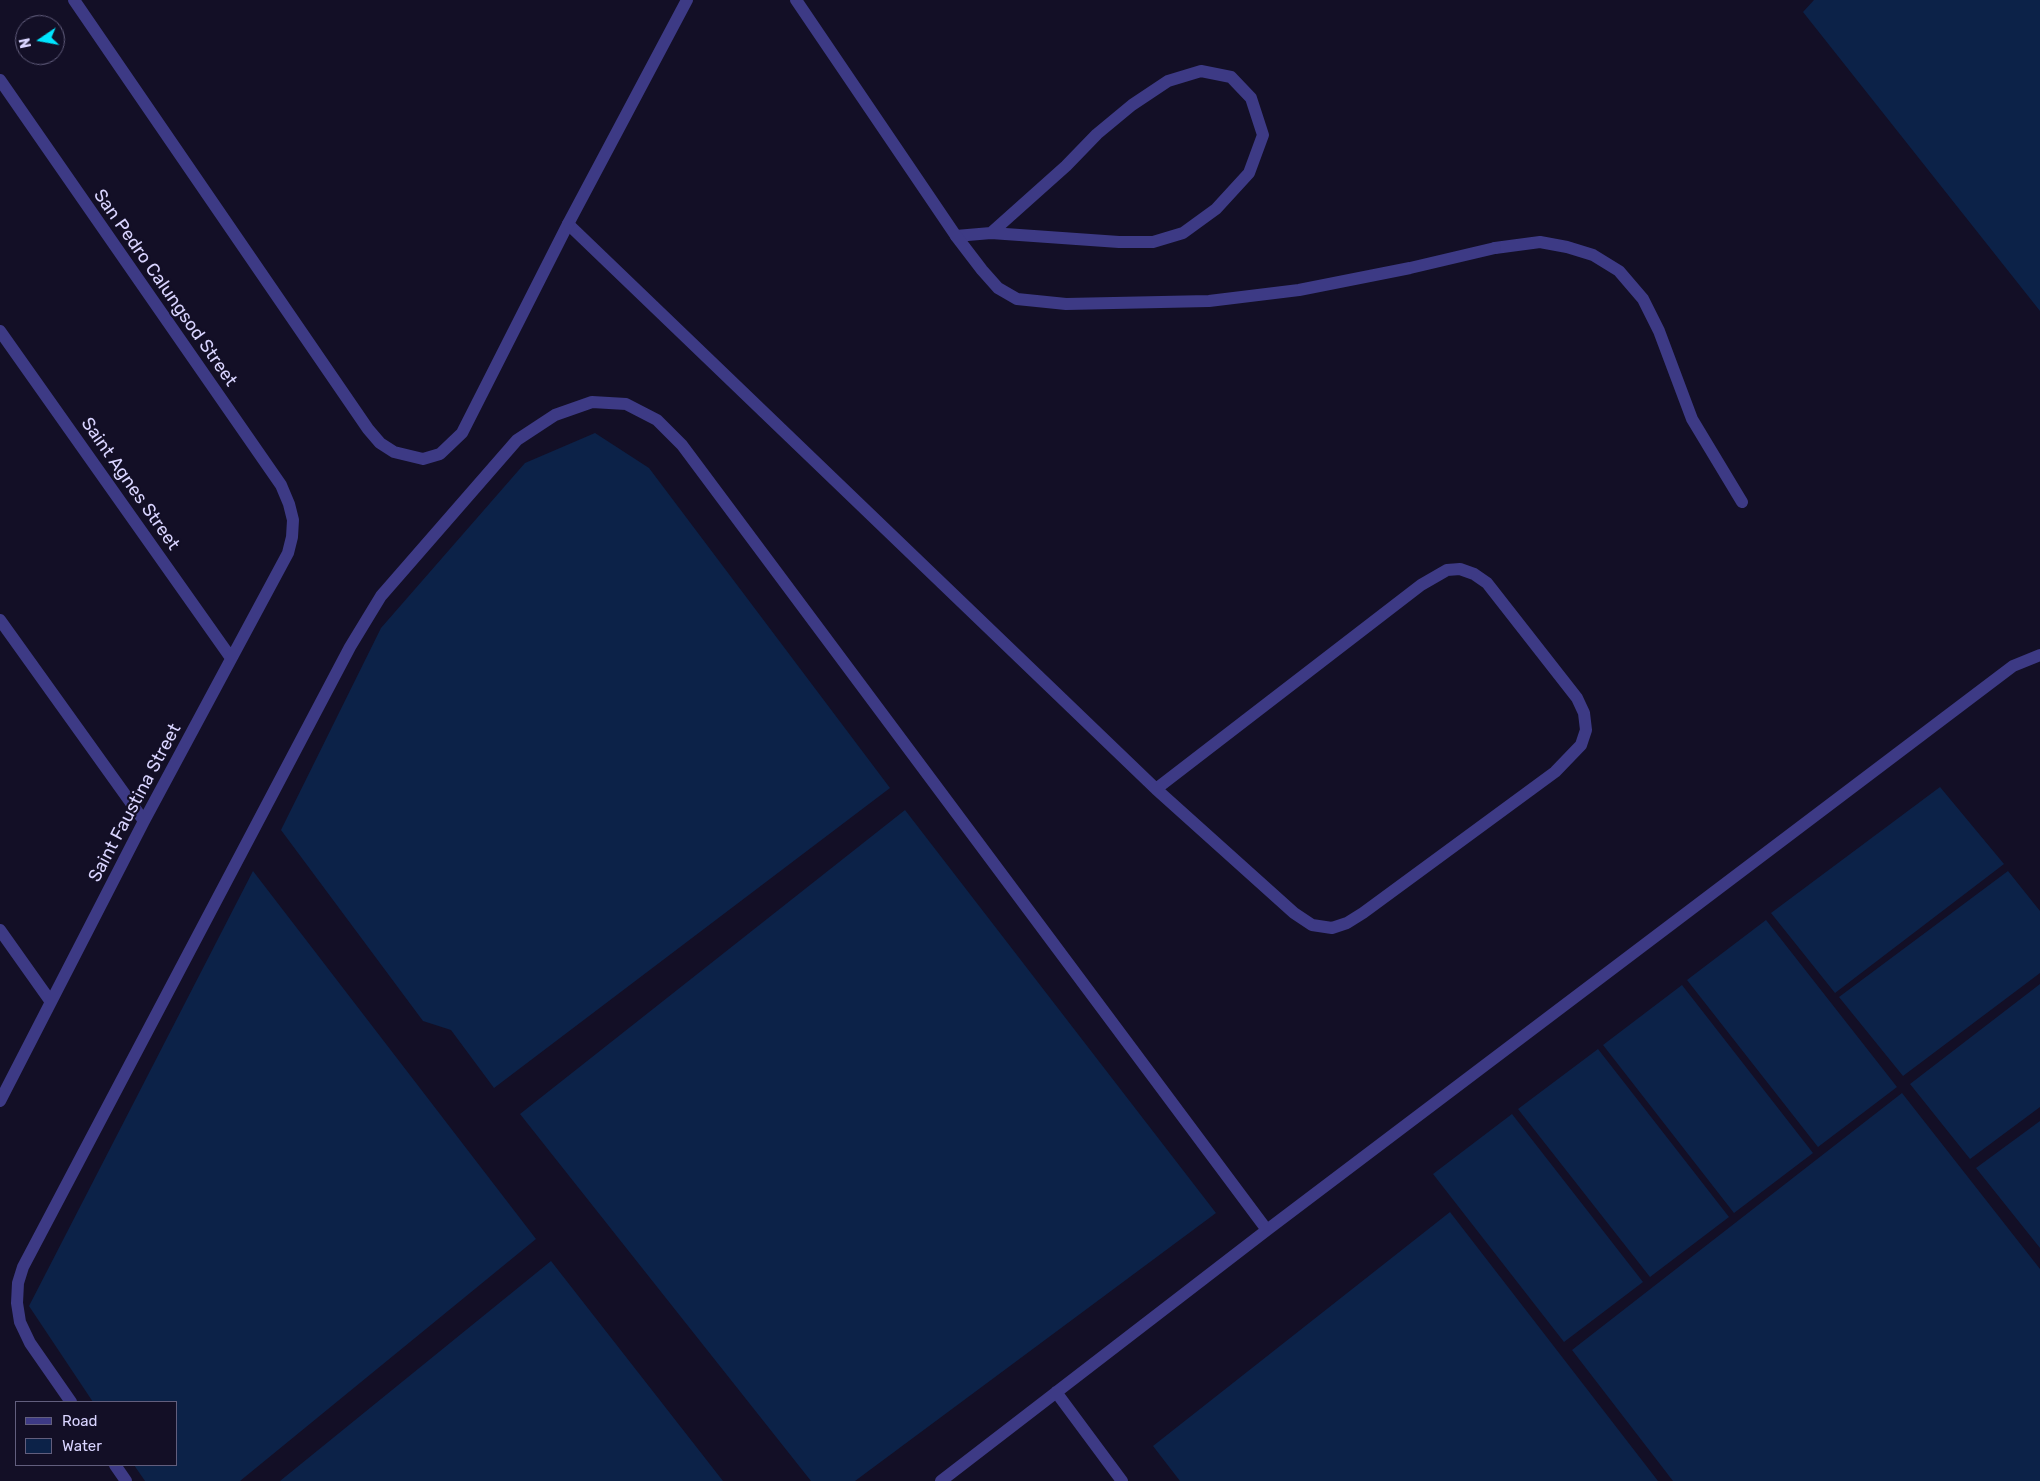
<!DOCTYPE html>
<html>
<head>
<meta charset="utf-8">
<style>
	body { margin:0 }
	#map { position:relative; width:2040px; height:1481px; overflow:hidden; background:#130f26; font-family:Rubik,sans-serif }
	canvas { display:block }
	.legend { position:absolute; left:15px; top:1401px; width:162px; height:65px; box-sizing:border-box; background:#130f26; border:1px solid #625e7d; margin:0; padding:6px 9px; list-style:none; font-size:15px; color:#d9d4ff }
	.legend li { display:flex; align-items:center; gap:10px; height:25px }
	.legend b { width:25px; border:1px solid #625e7d }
	.north { position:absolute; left:15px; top:15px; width:50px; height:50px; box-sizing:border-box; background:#130f26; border:1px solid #625e7d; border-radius:50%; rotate:258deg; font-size:14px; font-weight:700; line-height:20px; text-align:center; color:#d9d4ff }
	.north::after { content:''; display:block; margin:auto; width:18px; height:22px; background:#00e5ff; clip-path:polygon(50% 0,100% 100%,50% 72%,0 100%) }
</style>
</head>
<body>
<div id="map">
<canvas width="2040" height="1481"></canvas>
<ul class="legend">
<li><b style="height:6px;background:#3d3a85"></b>Road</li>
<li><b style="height:14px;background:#0c2248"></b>Water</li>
</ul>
<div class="north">N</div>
</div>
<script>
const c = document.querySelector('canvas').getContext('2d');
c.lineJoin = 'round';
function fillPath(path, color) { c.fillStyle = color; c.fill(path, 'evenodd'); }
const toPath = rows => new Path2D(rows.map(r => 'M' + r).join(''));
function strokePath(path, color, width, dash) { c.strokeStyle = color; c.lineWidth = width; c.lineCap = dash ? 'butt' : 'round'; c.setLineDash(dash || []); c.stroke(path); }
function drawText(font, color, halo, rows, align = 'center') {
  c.font = font + ' Rubik,sans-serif'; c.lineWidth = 4.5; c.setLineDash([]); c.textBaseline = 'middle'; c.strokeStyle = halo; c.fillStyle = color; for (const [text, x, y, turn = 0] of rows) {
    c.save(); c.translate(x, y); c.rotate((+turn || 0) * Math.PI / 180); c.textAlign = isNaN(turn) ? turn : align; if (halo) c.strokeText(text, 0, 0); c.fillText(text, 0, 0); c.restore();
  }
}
fillPath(toPath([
	[1814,0,2040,0,2040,311,1803,12],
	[595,433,649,468,890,788,494,1088,451,1030,423,1021,281,830,381,628,525,463],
	[1940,787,2004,864,1835,993,1771,913],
	[905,810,1216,1213,855,1481,811,1481,520,1114],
	[253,871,536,1239,240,1481,145,1481,134,1465,176,1465,176,1402,93,1402,29,1306],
	[2008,871,2040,911,2040,973,1903,1076,1839,997],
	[1766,920,1897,1087,1818,1147,1687,980],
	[2040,984,2040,1107,1970,1159,1910,1084],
	[1682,985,1813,1153,1734,1213,1603,1045],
	[1598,1049,1729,1217,1650,1277,1518,1109],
	[1902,1093,2040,1269,2040,1481,1673,1481,1572,1350],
	[1512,1114,1643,1282,1564,1342,1433,1174],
	[2040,1121,2040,1248,1976,1168],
	[1450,1212,1658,1481,1180,1481,1153,1446],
	[551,1261,723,1481,280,1481]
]), '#0c2248');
strokePath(toPath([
	[568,224,1156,789,1294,913,1312,925,1332,928,1347,923,1363,913,1555,772,1581,745,1586,730,1584,713,1577,698,1487,583,1474,574,1460,569,1447,570,1421,585,1156,789],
	[956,236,991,233,1119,242,1153,242,1183,233,1216,209,1249,173,1263,135,1251,98,1231,77,1201,71,1168,81,1132,105,1097,134,1066,166,991,233],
	[1495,248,1540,242,1567,247,1593,255,1619,271,1643,299,1659,331,1692,419,1742,502],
	[1056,1392,1122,1481],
	[71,1402,30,1343,20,1322,17,1303,18,1283,23,1267,350,647,381,596,517,440,555,415,592,402,626,404,657,420,682,445,1267,1230],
	[115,1465,126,1481],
	[941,1481,1267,1230,2013,666,2040,655]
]), '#3d3a85', 12);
strokePath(toPath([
	[74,0,368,429,380,443,394,452,423,459,440,454,462,433,568,224,687,0],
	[796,0,956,236,982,270,998,288,1017,299,1066,304,1209,301,1299,290,1410,268,1495,248],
	[0,80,281,485,289,504,293,520,292,537,288,553,144,821,0,1101],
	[0,331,231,658],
	[0,620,144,821],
	[0,930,51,1002]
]), '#3d3a85', 12);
drawText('18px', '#d9d4ff', '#130f26', [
	["San Pedro Calungsod Street",165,288,55],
	["Saint Agnes Street",130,484,55],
	["Saint Faustina Street",135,803,-62]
]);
</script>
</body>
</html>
